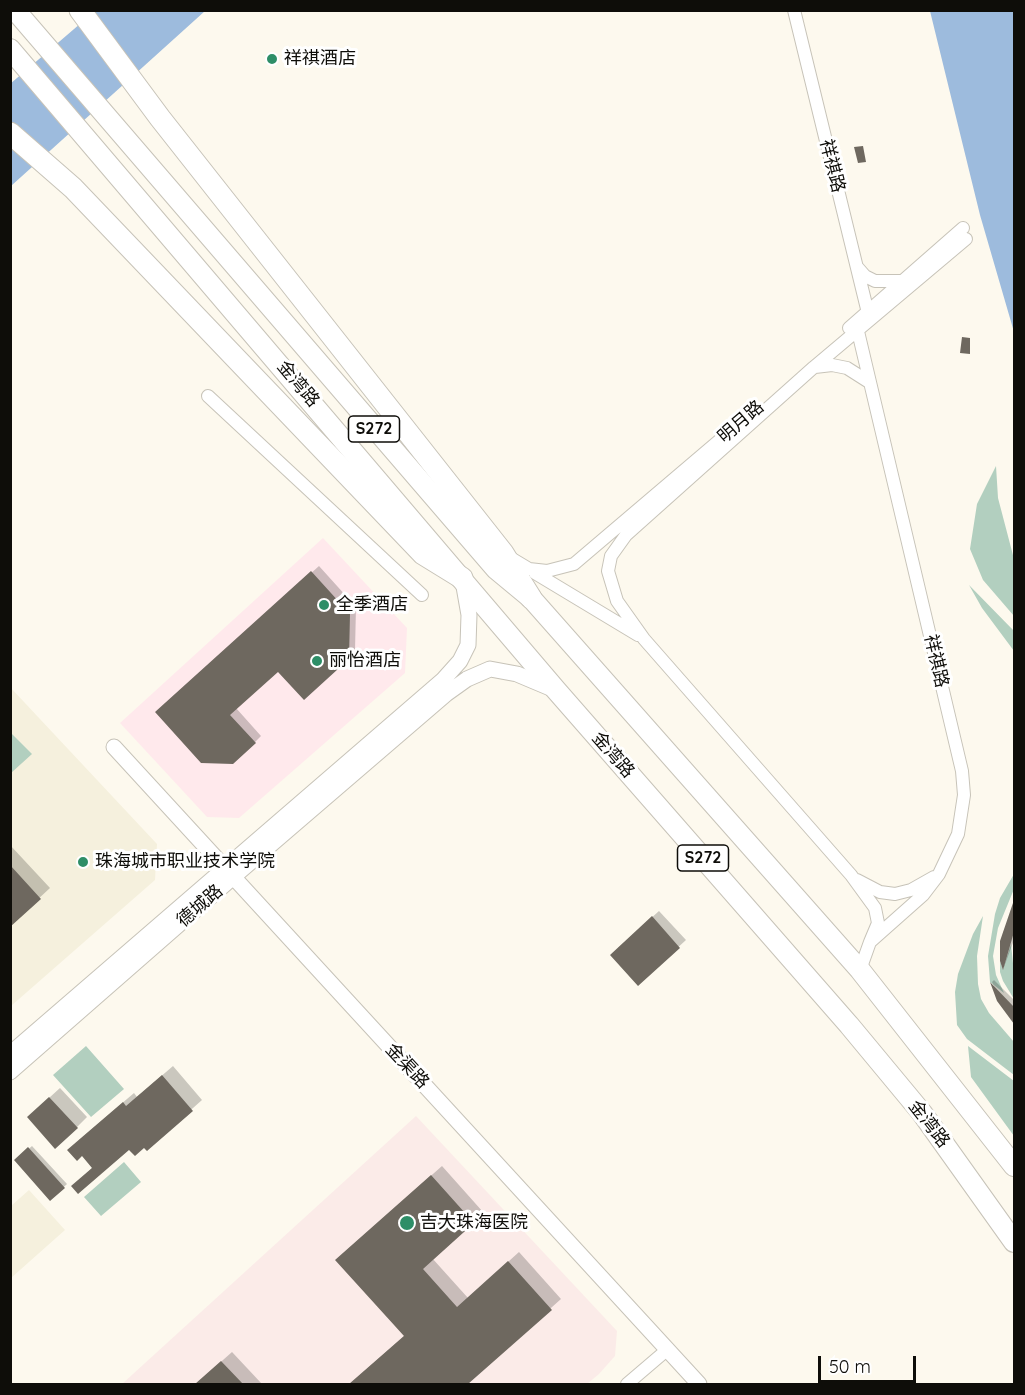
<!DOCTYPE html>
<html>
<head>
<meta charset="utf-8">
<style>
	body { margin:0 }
	#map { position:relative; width:1025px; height:1395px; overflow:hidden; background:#fdf9ee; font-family:Quicksand,sans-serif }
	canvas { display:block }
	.frame { position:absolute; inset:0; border:12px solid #0e0d09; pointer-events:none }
	.scale { position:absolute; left:818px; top:1356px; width:98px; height:27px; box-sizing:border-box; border:3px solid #0e0d09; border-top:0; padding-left:8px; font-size:18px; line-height:21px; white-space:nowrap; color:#0e0d09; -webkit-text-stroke:4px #fff; paint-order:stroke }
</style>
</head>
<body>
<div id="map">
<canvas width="1025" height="1395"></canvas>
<div class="frame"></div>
<div class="scale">50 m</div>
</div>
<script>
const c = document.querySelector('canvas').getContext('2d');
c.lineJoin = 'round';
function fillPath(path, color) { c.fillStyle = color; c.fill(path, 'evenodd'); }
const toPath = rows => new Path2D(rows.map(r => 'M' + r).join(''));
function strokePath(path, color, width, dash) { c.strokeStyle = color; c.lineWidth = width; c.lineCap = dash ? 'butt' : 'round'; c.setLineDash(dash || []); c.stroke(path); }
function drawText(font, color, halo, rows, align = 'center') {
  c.font = font + ' Quicksand,"Noto Sans SC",sans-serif'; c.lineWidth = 6; c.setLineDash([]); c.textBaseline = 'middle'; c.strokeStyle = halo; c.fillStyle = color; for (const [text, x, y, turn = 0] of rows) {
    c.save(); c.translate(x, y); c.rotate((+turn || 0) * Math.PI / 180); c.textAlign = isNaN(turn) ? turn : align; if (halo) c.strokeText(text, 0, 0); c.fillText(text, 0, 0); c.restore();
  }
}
fillPath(toPath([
	[323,538,407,628,405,673,239,818,207,817,120,723]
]), '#ffe9ec');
fillPath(toPath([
	[10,687,157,844,155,880,11,1006],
	[29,1190,65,1230,11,1278,11,1206]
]), '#f5f0dd');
fillPath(toPath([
	[416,1116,617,1331,615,1356,599,1374,587,1384,122,1384]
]), '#fbebe8');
fillPath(toPath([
	[996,466,998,498,1014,559,1014,616,983,580,970,549,977,504],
	[969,585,1014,631,1014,651,982,608],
	[11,733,32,754,11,773,10,773],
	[1014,874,1014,889,998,928,993,956,996,975,1004,993,990,982,988,956,995,914,1000,898],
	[983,916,977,956,978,984,981,999,989,1013,1014,1042,1014,1075,967,1039,957,1025,955,992,958,974,973,934],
	[1011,944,1014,973,1014,999,1003,981,1000,972,1000,961,1003,969],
	[86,1046,124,1089,91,1117,53,1075],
	[968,1046,1014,1081,1014,1136,971,1077],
	[124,1162,141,1182,101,1216,84,1197]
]), '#b2cfbf');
fillPath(toPath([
	[95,11,205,11,11,186,10,84],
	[930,11,1014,11,1014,332,980,215]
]), '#9dbbdd');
fillPath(toPath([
	[319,566,356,607,355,651,348,658,279,670,236,708,261,736,255,742,163,706],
	[10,845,50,888,10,925],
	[1014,906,1014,940,1004,967,1001,952,1003,933],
	[659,911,686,940,638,984,618,948],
	[994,980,1014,1000,1014,1020,1004,1009,992,982],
	[173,1066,202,1100,147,1149,144,1146,130,1148,73,1186,93,1167,79,1140,134,1093,137,1097],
	[60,1088,87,1117,77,1127,39,1107],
	[32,1146,67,1184,51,1199,16,1160],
	[442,1166,483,1212,432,1258,468,1298,519,1252,561,1299,466,1384,449,1384,447,1381,443,1384,350,1384,405,1335,347,1250],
	[232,1352,262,1384,196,1384]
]), '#0003');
fillPath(toPath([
	[863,146,866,162,858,163,854,147],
	[962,337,970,338,970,354,960,353],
	[311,571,350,614,349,659,304,700,278,672,230,715,256,743,233,764,201,763,155,712],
	[10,865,41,899,10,927],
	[1014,900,1014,932,1003,970,1000,961,1000,941],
	[652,916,680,948,638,986,610,955],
	[990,982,1014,1007,1014,1024,997,1001],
	[162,1075,193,1111,147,1151,144,1148,135,1156,129,1150,78,1194,71,1186,92,1168,82,1156,77,1161,67,1150,123,1102,126,1106],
	[49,1097,78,1128,55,1149,27,1117],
	[28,1147,65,1188,50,1201,14,1160],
	[431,1175,474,1223,423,1269,457,1307,508,1261,552,1310,468,1384,349,1384,404,1336,335,1260],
	[221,1361,243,1384,195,1384]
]), '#6e685f');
const minor = toPath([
	[794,10,869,317],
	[858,268,865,276,875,281,902,281],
	[856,323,962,771,964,795,958,834,939,874,923,895,870,942,860,970],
	[849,328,963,228],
	[815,367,832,365,847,368,869,382],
	[208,396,422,595],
	[509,557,529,569,547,571,574,564,748,416],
	[535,573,638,635],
	[857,880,880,892,895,894,911,890,934,877],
	[870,942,878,923,875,908,851,875,644,639,617,601,608,571,611,556,626,535,814,367,966,239],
	[627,1384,668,1349]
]);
const tertiary = toPath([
	[114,747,699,1384],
	[10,1054,443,680,460,661,468,645,469,615,463,581],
	[10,1072,233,877,446,694,467,679,490,669,517,674,555,690]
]);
const primary = toPath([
	[15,10,496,569,531,598,860,970,1014,1166],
	[10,49,556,690,849,1025,922,1113,1014,1242]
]);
const trunk = toPath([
	[80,10,160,118,503,553,531,598],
	[10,133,73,188,423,554,462,578]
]);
strokePath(minor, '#c7c3b8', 14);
strokePath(tertiary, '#c7c3b8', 17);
strokePath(primary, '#c7c3b8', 22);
strokePath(trunk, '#c7c3b8', 23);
strokePath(minor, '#fff', 12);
strokePath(tertiary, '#fff', 15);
strokePath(primary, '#fff', 20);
strokePath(trunk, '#fff', 21);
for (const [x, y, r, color] of [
	[272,59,6,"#2e8e67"],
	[324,605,6,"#2e8e67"],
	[317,661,6,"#2e8e67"],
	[83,862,6,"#2e8e67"],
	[407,1223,8,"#2e8e67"]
]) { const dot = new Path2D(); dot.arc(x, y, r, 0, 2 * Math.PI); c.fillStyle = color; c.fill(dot); strokePath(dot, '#fff', 2); }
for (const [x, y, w] of [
	[374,429,51],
	[703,858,51]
]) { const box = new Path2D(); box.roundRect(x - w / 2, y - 13, w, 26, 4.5); c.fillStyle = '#fff'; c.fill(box); strokePath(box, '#0e0d09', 1.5); }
drawText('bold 16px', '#0e0d09', null, [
	["S272",374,429],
	["S272",703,858]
]);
drawText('18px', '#0e0d09', '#fff', [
	["祥祺酒店",284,59],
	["全季酒店",336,605],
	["丽怡酒店",329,661],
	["珠海城市职业技术学院",95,862],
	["吉大珠海医院",420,1223]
], 'left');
drawText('18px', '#0e0d09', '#fff', [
	["祥祺路",832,166,76],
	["金湾路",298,384,50],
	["明月路",741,422,-41],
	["祥祺路",936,661,77],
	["金湾路",613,755,49],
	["德城路",200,906,-41],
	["金渠路",407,1066,47],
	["金湾路",929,1124,52]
]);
</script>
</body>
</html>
